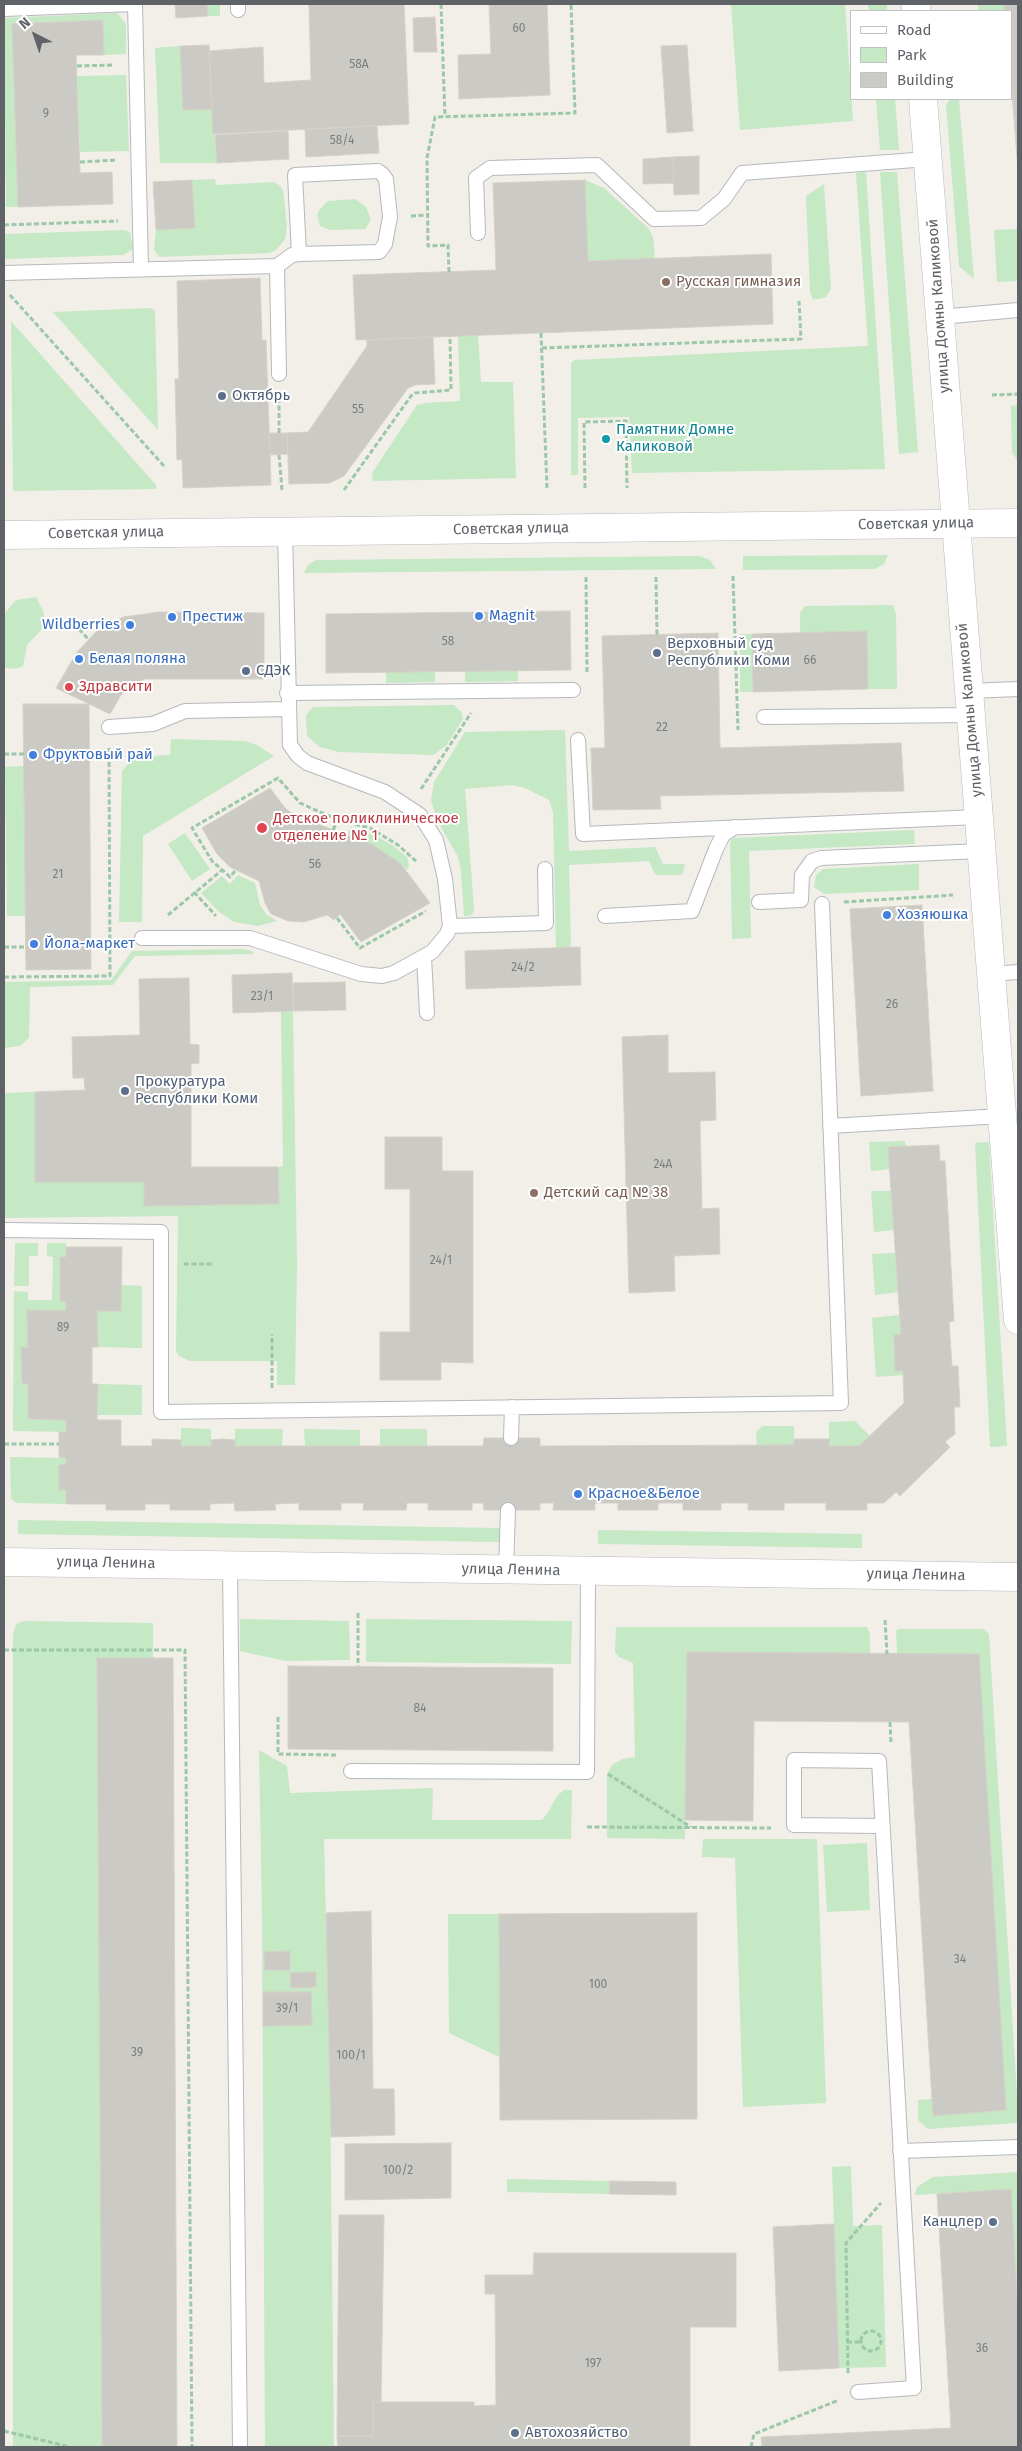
<!DOCTYPE html>
<html>
<head>
<meta charset="utf-8">
<style>
	body { margin:0 }
	#map { position:relative; width:1022px; height:2451px; overflow:hidden; background:#f1efe8; font-family:"Fira Sans",sans-serif }
	canvas { display:block }
	.frame { position:absolute; inset:0; border:5px solid #5f6368; pointer-events:none }
	.legend { position:absolute; left:850px; top:10px; width:162px; height:90px; box-sizing:border-box; background:#fff; border:1px solid #bfc1c3; margin:0; padding:6px 9px; list-style:none; font-size:15px; color:#5f6368 }
	.legend li { display:flex; align-items:center; gap:10px; height:25px }
	.legend b { width:25px; border:1px solid #bfc1c3 }
	.north { position:absolute; left:10px; top:10px; width:50px; height:50px; -webkit-text-stroke:4px #fff; paint-order:stroke; rotate:319deg; font-size:14px; font-weight:700; line-height:20px; text-align:center; color:#5f6368 }
	.north::after { content:''; display:block; margin:auto; width:18px; height:22px; background:#5f6368; clip-path:polygon(50% 0,100% 100%,50% 72%,0 100%) }
</style>
</head>
<body>
<div id="map">
<canvas width="1022" height="2451"></canvas>
<div class="frame"></div>
<ul class="legend">
<li><b style="height:6px;background:#fff"></b>Road</li>
<li><b style="height:14px;background:#c5e8c5"></b>Park</li>
<li><b style="height:14px;background:#cccac5"></b>Building</li>
</ul>
<div class="north">N</div>
</div>
<script>
const c = document.querySelector('canvas').getContext('2d');
c.lineJoin = 'round';
function fillPath(path, color) { c.fillStyle = color; c.fill(path, 'evenodd'); }
const toPath = rows => new Path2D(rows.map(r => 'M' + r).join(''));
function strokePath(path, color, width, dash) { c.strokeStyle = color; c.lineWidth = width; c.lineCap = dash ? 'butt' : 'round'; c.setLineDash(dash || []); c.stroke(path); }
function drawText(font, color, halo, rows, align = 'center') {
  c.font = font + ' "Fira Sans",sans-serif'; c.lineWidth = 4; c.setLineDash([]); c.textBaseline = 'middle'; c.strokeStyle = halo; c.fillStyle = color; for (const [text, x, y, turn = 0] of rows) {
    c.save(); c.translate(x, y); c.rotate((+turn || 0) * Math.PI / 180); c.textAlign = isNaN(turn) ? turn : align; if (halo) c.strokeText(text, 0, 0); c.fillText(text, 0, 0); c.restore();
  }
}
fillPath(toPath([
	[207,4,220,4,220,16,208,16],
	[731,4,845,4,853,121,740,130],
	[868,4,887,4,887,11,869,11],
	[978,4,1004,4,1005,11,978,11],
	[117,13,126,24,126,54,104,55,103,20,12,24,18,207,6,207,4,18],
	[180,46,183,109,212,109,217,163,160,163,155,48],
	[126,75,129,151,80,152,77,76],
	[876,99,895,99,899,150,880,150],
	[950,99,959,99,974,279,959,266,946,105],
	[866,172,885,469,632,473,629,417,578,418,578,475,571,475,571,363,575,360,868,346,856,173],
	[880,172,897,172,918,452,899,454],
	[215,179,216,185,273,182,279,185,283,190,287,226,285,239,277,249,270,253,159,257,154,250,156,230,195,228,192,180],
	[585,180,604,188,649,229,653,237,655,259,588,261],
	[824,184,831,289,826,297,819,299,813,299,810,292,806,196],
	[355,199,366,207,371,220,365,229,330,230,320,226,317,215,320,209,328,201],
	[1018,229,1018,281,997,282,994,230],
	[124,230,130,232,133,249,123,255,5,259,5,234],
	[150,308,155,311,158,430,53,312],
	[11,321,156,485,156,489,13,491],
	[478,335,481,382,513,382,516,478,373,481,372,473,417,405,425,403,460,401,458,336],
	[1018,405,1018,461,1012,452,1011,406],
	[888,555,884,564,875,569,743,570,743,556],
	[699,556,710,560,716,569,304,573,308,565,316,560],
	[36,597,44,613,44,627,27,645,23,666,14,669,6,668,4,664,5,613,16,600],
	[893,605,896,614,897,689,868,689,867,631,800,633,800,613,805,606],
	[740,634,752,634,753,692,740,692],
	[465,671,518,671,518,681,465,682],
	[386,672,435,672,435,682,386,683],
	[454,705,462,713,463,719,446,746,433,755,339,752,320,747,307,736,306,715,313,707],
	[565,730,569,851,655,847,663,864,685,864,683,873,680,875,659,875,655,874,649,861,569,865,571,947,556,948,553,812,549,800,525,788,512,785,465,789,474,909,472,915,467,916,464,916,461,871,458,857,437,820,431,800,434,782,465,732],
	[171,739,245,741,257,745,274,756,143,836,142,922,119,922,122,771,134,757,170,755],
	[24,766,26,916,7,916,5,767],
	[351,827,369,832,392,845,407,857,409,866,407,870,401,864,347,835],
	[914,830,915,844,749,851,751,938,732,939,730,841,734,838],
	[185,833,210,869,192,881,168,844],
	[919,864,919,890,824,894,814,887,816,875,823,869],
	[238,875,255,883,260,905,266,914,277,921,258,926,234,922,218,911,201,893,222,876,230,884],
	[243,949,252,951,254,954,135,956,113,985,30,987,29,1038,20,1046,4,1048,4,982,111,980,132,951],
	[293,1011,297,1264,295,1385,277,1385,277,1361,190,1361,179,1356,176,1351,178,1216,4,1218,4,1093,35,1092,36,1182,144,1182,144,1206,278,1204,278,1167,283,1166,281,1012],
	[905,1141,906,1146,888,1147,890,1169,871,1171,869,1142],
	[989,1142,1007,1446,990,1447,975,1143],
	[871,1191,891,1191,894,1230,874,1232],
	[15,1243,38,1243,38,1256,29,1256,29,1286,14,1286],
	[47,1243,66,1243,66,1257,60,1257,60,1300,66,1301,66,1311,28,1348,21,1348,22,1383,28,1384,28,1419,66,1420,66,1432,13,1431,14,1291,28,1292,28,1300,52,1300,53,1257,47,1256],
	[895,1253,898,1292,875,1295,872,1254],
	[121,1285,142,1286,142,1348,98,1347,97,1311,121,1311],
	[899,1315,901,1334,894,1335,895,1370,903,1371,903,1375,876,1377,872,1318],
	[98,1384,142,1385,142,1415,98,1415],
	[855,1421,870,1436,859,1446,829,1446,829,1422],
	[762,1426,794,1426,794,1445,757,1446,756,1433],
	[181,1428,211,1429,211,1446,181,1446],
	[235,1429,283,1429,282,1446,235,1446],
	[304,1429,360,1430,360,1446,305,1446],
	[380,1429,427,1429,427,1446,380,1446],
	[10,1457,66,1458,66,1464,59,1465,66,1490,66,1504,17,1503,11,1499],
	[18,1520,499,1528,499,1542,18,1534],
	[598,1530,862,1534,862,1548,598,1544],
	[240,1619,349,1621,350,1660,286,1661,240,1651],
	[366,1619,572,1621,571,1664,366,1662],
	[24,1621,153,1623,153,1658,97,1659,102,2447,13,2447,13,1635,16,1624],
	[616,1627,867,1627,870,1634,870,1654,687,1652,685,1839,607,1838,607,1774,613,1764,623,1759,635,1757,633,1663,619,1657,615,1652],
	[898,1629,984,1629,989,1634,1018,2112,1018,2120,1016,2123,928,2129,918,2120,918,2100,932,2099,933,2116,1006,2110,897,1654,896,1631],
	[259,1750,287,1766,290,1793,433,1788,432,1820,542,1820,547,1814,557,1796,564,1790,572,1790,571,1839,324,1839,330,2089,334,2447,265,2447,262,1915],
	[703,1839,817,1839,826,2103,743,2107,735,1858,702,1857],
	[867,1843,870,1910,827,1912,823,1845],
	[448,1914,499,1914,499,2057,449,2033],
	[851,2166,853,2226,882,2225,886,2367,839,2368,832,2167],
	[1018,2172,1018,2310,1010,2189,915,2195,917,2187,933,2177],
	[507,2179,610,2181,609,2194,507,2192]
]), '#c5e8c5');
const building = toPath([
	[175,4,207,4,208,16,176,18,175,4],
	[309,4,404,4,409,124,213,134,209,51,263,47,264,83,311,80,309,4],
	[489,4,547,4,550,95,459,99,458,55,491,54,489,4],
	[1004,4,1018,4,1018,171,1011,79,1011,11,1005,11,1004,4],
	[435,17,437,52,414,52,413,18,435,17],
	[103,20,104,55,76,55,80,173,112,172,113,204,18,207,12,24,103,20],
	[209,45,212,109,183,110,180,46,209,45],
	[687,45,693,131,667,133,661,46,687,45],
	[377,126,379,153,306,157,305,129,377,126],
	[288,131,289,159,217,163,215,135,288,131],
	[699,156,699,194,674,195,673,157,699,156],
	[673,157,674,183,643,184,643,159,673,157],
	[192,180,195,228,156,230,153,182,192,180],
	[585,180,588,261,771,254,773,324,356,340,353,275,496,270,493,183,585,180],
	[260,278,262,340,266,340,271,485,183,488,182,459,177,460,175,379,179,379,177,281,260,278],
	[433,337,435,384,415,385,408,388,344,476,330,483,289,484,287,433,308,432,367,346,367,340,433,337],
	[269,433,287,433,288,454,270,455,269,433],
	[570,611,571,670,326,673,326,614,570,611],
	[159,612,264,613,264,679,144,679,134,684,121,695,110,714,56,688,77,652,96,632,123,617,159,612],
	[867,631,868,689,753,692,752,634,867,631],
	[718,633,720,748,901,743,904,791,660,796,661,809,593,810,591,748,605,748,602,636,718,633],
	[23,704,89,704,91,969,26,970,23,704],
	[270,788,285,808,294,815,373,845,401,864,430,903,361,942,340,914,334,920,327,915,304,922,288,921,271,914,265,903,259,881,230,867,217,854,202,828,270,788],
	[922,905,933,1091,861,1096,850,909,922,905],
	[580,947,581,985,466,989,465,951,580,947],
	[292,973,293,1011,233,1013,232,975,292,973],
	[189,978,190,1044,199,1045,199,1063,191,1064,191,1167,278,1167,279,1204,144,1206,144,1182,35,1182,35,1092,85,1090,84,1078,73,1078,72,1037,140,1035,139,979,189,978],
	[345,982,346,1010,293,1011,293,983,345,982],
	[668,1035,668,1073,715,1072,716,1120,700,1121,702,1209,719,1208,720,1254,674,1256,675,1291,629,1293,622,1037,668,1035],
	[385,1137,442,1137,442,1171,473,1171,473,1363,441,1362,441,1380,380,1380,380,1332,410,1332,410,1189,385,1189,385,1137],
	[939,1145,940,1161,945,1161,954,1321,949,1322,952,1366,958,1366,960,1407,954,1407,955,1434,945,1442,950,1447,900,1496,896,1492,884,1503,867,1503,867,1510,826,1510,826,1503,784,1503,784,1510,748,1510,748,1503,721,1503,721,1510,683,1510,683,1503,658,1503,658,1510,618,1510,618,1503,595,1503,595,1510,553,1510,554,1503,540,1503,540,1510,484,1510,483,1503,472,1503,472,1510,428,1510,428,1503,407,1503,406,1510,363,1510,364,1503,341,1503,341,1510,299,1510,299,1503,275,1504,276,1510,235,1511,234,1503,210,1504,210,1510,170,1510,170,1504,145,1504,145,1510,106,1510,106,1504,66,1504,66,1490,59,1490,59,1465,66,1464,66,1458,59,1457,59,1432,66,1432,66,1420,28,1419,28,1384,22,1383,21,1347,28,1348,27,1310,66,1311,66,1301,60,1301,60,1257,66,1257,66,1247,122,1247,121,1311,97,1311,98,1347,92,1347,92,1384,98,1384,97,1420,121,1420,121,1446,152,1446,152,1439,181,1440,181,1446,211,1446,211,1440,223,1439,235,1440,235,1446,483,1446,484,1438,540,1438,540,1446,794,1445,794,1439,829,1439,829,1446,859,1446,904,1403,903,1371,895,1371,894,1335,901,1334,888,1147,939,1145],
	[687,1652,979,1654,1006,2110,933,2116,909,1722,754,1721,753,1821,685,1820,687,1652],
	[97,1658,173,1658,177,2447,102,2447,97,1658],
	[288,1666,553,1668,553,1751,288,1749,288,1666],
	[371,1911,373,2089,394,2089,395,2135,331,2137,326,1913,371,1911],
	[697,1913,697,2119,500,2120,499,1914,697,1913],
	[290,1951,290,1970,265,1970,264,1952,290,1951],
	[316,1972,316,1987,291,1988,290,1973,316,1972],
	[263,1992,311,1992,312,2025,263,2026,263,1992],
	[451,2143,451,2198,345,2200,345,2144,451,2143],
	[610,2181,676,2182,676,2195,609,2194,610,2181],
	[1011,2189,1018,2310,1018,2447,762,2447,761,2437,951,2428,937,2194,1011,2189],
	[339,2215,384,2215,381,2402,373,2402,373,2436,337,2436,339,2215],
	[834,2224,839,2368,779,2371,773,2227,834,2224],
	[534,2253,736,2253,736,2327,690,2327,690,2447,338,2447,337,2436,373,2436,373,2402,474,2402,474,2406,496,2405,495,2294,485,2294,485,2275,533,2275,534,2253]
]);
fillPath(building, '#cccac5');
strokePath(building, '#d6d1c6', 1);
const lane = toPath([
	[135,4,141,269],
	[238,4,238,10],
	[4,9,134,4],
	[478,233,476,178,490,168,597,165,654,219,701,218,724,199,742,173,928,159],
	[277,266,292,255,299,254,379,252,385,244,390,217,386,179,382,174,378,171,295,175,299,254],
	[4,273,277,266,279,374],
	[940,317,1018,310],
	[968,691,1018,689],
	[287,693,573,690],
	[764,717,971,715],
	[109,727,153,724,185,711,288,709],
	[578,740,583,834,978,817],
	[759,902,801,900,802,875,812,861,821,858,981,851],
	[605,916,692,911,716,849,723,835,735,827],
	[450,926,546,923,545,869],
	[142,938,250,938,361,974,382,976,394,973,432,952,447,934,450,926,445,879,436,840,420,815,385,792,307,763,298,756,290,745,285,531],
	[424,957,427,1013],
	[991,974,1018,972],
	[830,1126,1002,1116],
	[4,1230,161,1232,161,1412,841,1403,822,904],
	[511,1438,512,1407],
	[230,1565,240,2447],
	[506,1569,508,1510],
	[351,1771,587,1772,588,1571],
	[900,2151,1018,2147],
	[858,2392,914,2388,879,1761,794,1760,794,1825,881,1826]
]);
const secondary = toPath([
	[916,4,916,11],
	[923,99,1018,1320],
	[4,535,1018,523],
	[4,1562,1018,1577]
]);
strokePath(lane, '#b5b8bc', 16);
strokePath(secondary, '#b6babf', 29);
strokePath(toPath([
	[441,4,445,117],
	[77,66,114,65],
	[80,162,117,160],
	[411,216,428,215],
	[4,225,118,221],
	[449,272,448,245,428,246,427,158,435,117,575,113,571,4],
	[10,295,164,466],
	[541,333,547,488],
	[542,348,801,339,799,301],
	[992,395,1018,394],
	[279,433,279,396],
	[279,455,282,490],
	[585,488,584,422,626,421,627,488],
	[344,490,411,396,415,393,451,390,450,336],
	[733,576,738,730],
	[586,577,587,672],
	[656,577,657,635],
	[79,629,88,639],
	[4,754,24,754],
	[421,789,471,713],
	[333,830,338,820],
	[235,871,230,877,212,861,192,828,278,778,300,803,338,820,370,828,398,845,417,862],
	[194,892,216,916],
	[844,902,953,895],
	[168,915,221,871],
	[337,918,360,948,426,911],
	[4,947,26,947],
	[4,977,110,976,109,748],
	[184,1264,212,1264],
	[272,1388,272,1334],
	[4,1444,59,1444],
	[358,1613,358,1666],
	[885,1620,887,1654],
	[4,1650,185,1650,192,2447],
	[278,1717,278,1754,336,1755],
	[890,1722,891,1743],
	[608,1774,691,1827],
	[587,1827,771,1828],
	'861 2341a10 10 0 1 1 20 0a10 10 0 1 1-20 0Z',
	[847,2342,861,2342],
	[848,2373,846,2243,881,2203],
	[4,2431,70,2447],
	[751,2447,754,2434,839,2400]
]), '#9cc7a9', 3, [5, 2.5]);
strokePath(lane, '#fff', 14);
strokePath(secondary, '#fff', 28);
for (const [x, y, r, color] of [
	[666,282,5,"#8d6e63"],
	[222,396,5,"#5c6f8a"],
	[606,439,5,"#0f9aa8"],
	[479,616,5,"#3f7fe0"],
	[172,617,5,"#3f7fe0"],
	[130,625,5,"#3f7fe0"],
	[657,653,5,"#5c6f8a"],
	[79,659,5,"#3f7fe0"],
	[246,671,5,"#5c6f8a"],
	[69,687,5,"#e0444e"],
	[33,755,5,"#3f7fe0"],
	[262,828,6,"#e0444e"],
	[887,915,5,"#3f7fe0"],
	[34,944,5,"#3f7fe0"],
	[125,1091,5,"#5c6f8a"],
	[534,1193,5,"#8d6e63"],
	[578,1494,5,"#3f7fe0"],
	[993,2222,5,"#5c6f8a"],
	[515,2433,5,"#5c6f8a"]
]) { const dot = new Path2D(); dot.arc(x, y, r, 0, 2 * Math.PI); c.fillStyle = color; c.fill(dot); strokePath(dot, '#fff', 2); }
drawText('12px', '#7a7d7f', null, [
	["60",519,29],
	["58А",359,65],
	["9",46,114],
	["58/4",342,141],
	["55",358,410],
	["58",448,642],
	["66",810,661],
	["22",662,728],
	["56",315,865],
	["21",58,875],
	["24/2",523,968],
	["23/1",262,997],
	["26",892,1005],
	["24А",663,1165],
	["24/1",441,1261],
	["89",63,1328],
	["84",420,1709],
	["34",960,1960],
	["100",598,1985],
	["39/1",287,2009],
	["39",137,2053],
	["100/1",351,2056],
	["100/2",398,2171],
	["36",982,2349],
	["197",593,2364]
]);
drawText('15px', '#785e54', '#fff', [
	["Русская гимназия",676,282],
	["Детский сад № 38",544,1193]
], 'left');
drawText('15px', '#5f6368', '#fff', [
	["улица Домны Каликовой",939,306,-94],
	["Советская улица",916,524,-1],
	["Советская улица",511,529,-1],
	["Советская улица",106,533,-1],
	["улица Домны Каликовой",970,710,-95],
	["улица Ленина",106,1563,1],
	["улица Ленина",511,1570,1],
	["улица Ленина",916,1575,1]
]);
drawText('15px', '#4e5e75', '#fff', [
	["Октябрь",232,396],
	["Верховный суд",667,644],
	["Республики Коми",667,661],
	["СДЭК",256,671],
	["Прокуратура",135,1082],
	["Республики Коми",135,1099],
	["Канцлер",983,2222,"right"],
	["Автохозяйство",525,2433]
], 'left');
drawText('15px', '#0d838f', '#fff', [
	["Памятник Домне",616,430],
	["Каликовой",616,447]
], 'left');
drawText('15px', '#366cbe', '#fff', [
	["Magnit",489,616],
	["Престиж",182,617],
	["Wildberries",120,625,"right"],
	["Белая поляна",89,659],
	["Фруктовый рай",43,755],
	["Хозяюшка",897,915],
	["Йола-маркет",44,944],
	["Красное&Белое",588,1494]
], 'left');
drawText('15px', '#be3a42', '#fff', [
	["Здравсити",79,687],
	["Детское поликлиническое",273,819],
	["отделение № 1",273,836]
], 'left');
</script>
</body>
</html>
